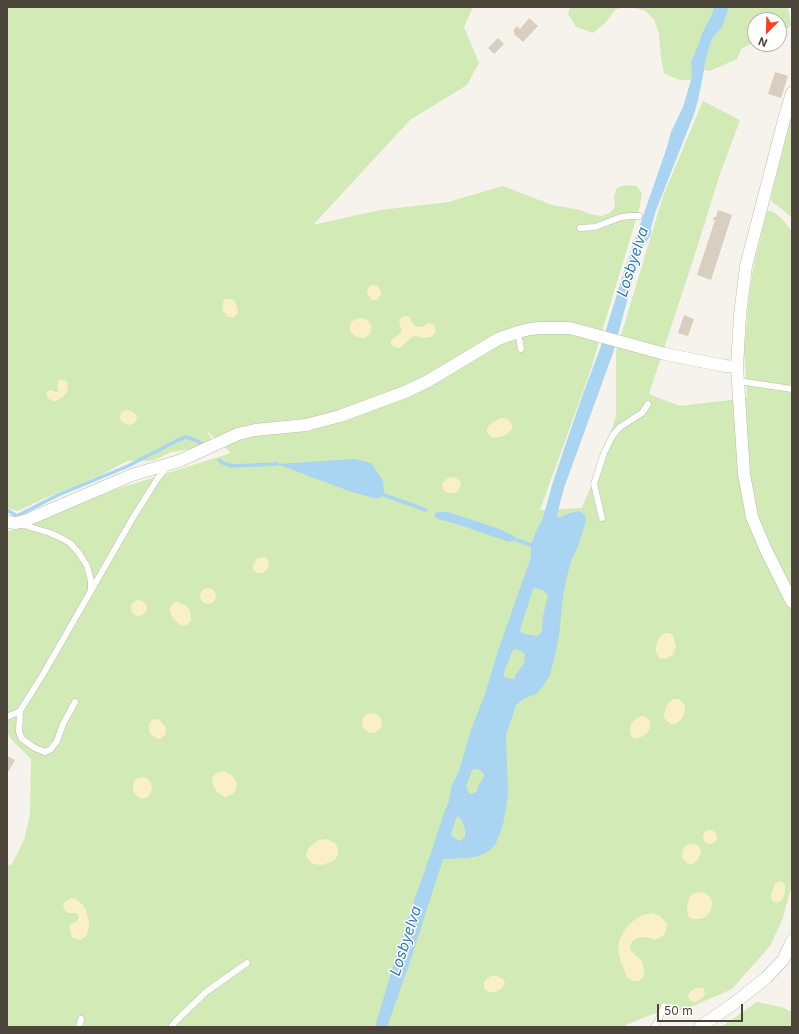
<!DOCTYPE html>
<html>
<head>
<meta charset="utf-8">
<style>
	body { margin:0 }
	#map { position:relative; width:799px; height:1034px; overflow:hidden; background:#f6f3ec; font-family:Inter,sans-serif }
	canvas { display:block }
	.frame { position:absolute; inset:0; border:8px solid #4b4439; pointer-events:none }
	.north { position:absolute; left:747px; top:12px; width:40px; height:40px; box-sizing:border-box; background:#fff; border:1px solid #b7b4b0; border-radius:50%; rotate:203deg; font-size:11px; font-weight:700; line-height:16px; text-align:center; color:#4b4439 }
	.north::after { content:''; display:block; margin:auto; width:14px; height:18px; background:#fc3f1d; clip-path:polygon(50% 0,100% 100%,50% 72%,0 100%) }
	.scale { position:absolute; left:657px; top:1004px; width:86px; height:18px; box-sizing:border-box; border:2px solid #4b4439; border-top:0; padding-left:5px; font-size:12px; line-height:14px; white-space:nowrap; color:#4b4439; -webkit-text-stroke:3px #fff; paint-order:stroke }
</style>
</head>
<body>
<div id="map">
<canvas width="799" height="1034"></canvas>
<div class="frame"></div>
<div class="north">N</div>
<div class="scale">50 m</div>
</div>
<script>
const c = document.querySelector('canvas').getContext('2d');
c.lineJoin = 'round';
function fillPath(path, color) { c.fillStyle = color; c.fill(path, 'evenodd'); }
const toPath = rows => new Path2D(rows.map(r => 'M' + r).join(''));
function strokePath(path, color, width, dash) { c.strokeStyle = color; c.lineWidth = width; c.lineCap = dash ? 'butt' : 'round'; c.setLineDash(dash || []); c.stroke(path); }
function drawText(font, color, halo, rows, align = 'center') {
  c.font = font + ' Inter,sans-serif'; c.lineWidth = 3; c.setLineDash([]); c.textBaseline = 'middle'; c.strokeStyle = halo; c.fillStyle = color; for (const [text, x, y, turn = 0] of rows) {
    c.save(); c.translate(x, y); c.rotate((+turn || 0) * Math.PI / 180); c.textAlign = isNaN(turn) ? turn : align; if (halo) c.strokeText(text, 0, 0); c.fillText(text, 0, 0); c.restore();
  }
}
fillPath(toPath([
	[7,7,473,7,464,27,479,63,467,85,410,120,313,225,380,210,448,202,503,186,552,205,580,210,593,215,602,216,610,213,615,207,614,196,617,188,626,185,636,186,642,193,640,206,589,375,540,510,582,508,604,453,616,416,616,352,663,196,703,101,740,120,719,177,696,251,649,394,680,406,747,398,744,350,750,288,754,264,767,211,771,211,775,213,783,220,792,231,792,885,782,920,770,946,732,989,684,1010,653,1014,628,1024,623,1027,7,1027,7,866,12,864,24,840,30,815,31,759,10,738,7,731,7,532,117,489,231,453,207,431,211,438,210,441,196,448,171,452,155,460,145,461,127,461,99,476,41,500,18,511,7,508],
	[570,7,630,7,616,9,605,23,593,33,576,27,568,14],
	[632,7,714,7,711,16,702,33,699,43,691,62,692,76,691,80,681,80,669,76,664,73,661,58,659,34,654,19,645,11],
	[729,7,788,7,791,25,781,35,779,35,779,20,755,20,755,42,742,48,737,59,710,71,704,70,706,58,710,44,714,36,722,26],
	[792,111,792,218,783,210,771,201,771,197],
	[757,1002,781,1007,792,1012,792,1027,721,1027]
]), '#d2eab5');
fillPath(toPath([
	[373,285,378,286,381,292,381,295,377,300,372,300,367,293,368,288],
	[227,299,231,299,234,300,237,306,238,313,234,317,228,317,222,310,223,303,224,300],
	[404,316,408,316,410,318,413,324,416,327,422,327,428,323,434,325,436,330,435,333,431,337,425,338,416,336,412,337,401,347,399,348,394,347,391,344,391,340,401,333,401,329,399,321,402,317],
	[361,318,367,320,371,325,371,332,369,335,365,338,361,338,355,336,351,332,350,330,350,324,354,320],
	[59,380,65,380,68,383,67,392,63,397,56,401,53,401,49,399,47,397,47,392,51,390,55,392,58,392,58,388,57,385],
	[127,410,133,412,137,416,136,421,133,424,128,425,122,422,120,419,120,416,122,412],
	[502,418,506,419,510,421,512,425,512,429,506,435,500,437,493,438,491,437,487,432,487,428,489,425,497,420],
	[451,477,456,478,459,480,461,484,460,488,457,492,453,493,448,493,443,490,442,484,448,478],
	[263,557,266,558,268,560,269,563,268,567,267,570,262,573,257,573,253,570,253,566,257,559],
	'200 596a8 8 0 1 1 16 0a8 8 0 1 1-16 0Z',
	'131 608a8 8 0 1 1 16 0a8 8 0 1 1-16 0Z',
	[178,602,186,606,189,609,191,615,191,620,187,625,184,626,180,625,173,618,171,614,170,610,171,606,174,603],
	[665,633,670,633,673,636,676,646,673,654,668,658,665,659,659,658,656,652,656,648,658,639,662,635],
	[674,699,679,699,685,705,685,710,684,714,682,718,677,723,674,724,671,724,667,721,664,718,664,713,667,705,670,701],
	'362 723a10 10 0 1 1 20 0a10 10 0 1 1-20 0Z',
	[642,716,646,717,650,721,650,725,649,730,647,733,643,736,638,738,634,738,631,736,630,731,630,727,633,721,637,718],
	[156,719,160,720,165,726,166,730,165,735,160,739,157,739,153,736,150,733,149,729,149,724,152,720],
	[224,771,230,774,234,778,237,783,236,788,234,793,228,796,225,797,220,794,216,791,213,785,212,779,214,775,219,772],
	[144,777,148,779,151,783,152,788,151,792,149,796,146,798,140,798,137,796,134,793,133,789,133,784,135,780,138,778],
	'703 837a7 7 0 1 1 14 0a7 7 0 1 1-14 0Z',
	[327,839,335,843,338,848,338,855,334,860,328,863,322,865,313,864,309,861,306,855,308,848,319,840],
	[689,844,693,844,697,845,700,848,701,852,698,860,693,864,688,864,683,859,682,856,683,850,685,846],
	[780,881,783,882,785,885,785,893,782,900,777,903,772,901,771,895,775,884],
	[700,892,704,893,709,896,712,901,712,905,711,910,707,916,700,919,694,919,690,918,688,915,687,906,690,896,694,893],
	[72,898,76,899,83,905,86,910,89,922,89,926,87,935,81,940,75,939,72,937,70,931,69,927,71,924,77,922,78,920,78,915,76,913,68,913,66,912,64,909,63,905,65,902,68,900],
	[652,913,660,916,664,920,667,924,666,932,663,936,655,940,645,937,640,937,634,940,631,943,630,947,631,951,642,961,644,970,644,975,642,978,639,981,635,981,631,980,627,977,621,962,618,951,619,941,625,929,633,921,643,915],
	[491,976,497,976,503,979,505,983,502,988,495,992,489,992,486,990,484,988,484,982,488,978],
	[695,988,702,988,704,989,705,992,705,994,701,999,695,1002,691,1001,688,997,689,993]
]), '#f9efc9');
fillPath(toPath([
	[714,7,729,7,722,27,714,36,710,44,706,58,704,70,698,100,694,114,655,213,651,228,651,234,649,238,641,249,613,353,564,488,559,507,557,515,558,518,570,513,579,511,585,515,586,521,578,547,571,561,567,576,563,596,559,635,555,655,550,675,543,686,536,694,525,698,516,705,506,735,508,795,503,825,496,843,490,850,484,854,478,856,467,858,443,859,410,962,387,1027,375,1027,405,926,431,853,443,816,449,801,452,785,459,771,470,733,485,694,497,654,531,557,531,545,535,534,543,518,552,485,565,446,583,394,600,349,625,268,667,147,671,132,683,107,686,97,692,76,691,62,699,43,702,33,711,16],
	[534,588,543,590,546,593,548,596,543,616,542,631,540,634,537,636,525,634,521,632,520,630,532,592],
	[515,649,521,651,525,654,524,664,516,674,515,678,514,679,506,678,504,676,504,672,511,654,513,650],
	[474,769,480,770,484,774,483,778,479,784,477,791,474,793,471,794,468,792,466,786,472,771],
	[457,816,459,817,462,821,465,829,465,836,460,841,454,838,451,834],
	[354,459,371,463,383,481,384,495,377,499,349,491,277,464],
	[438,512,448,512,497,528,514,536,517,540,509,542,457,524,438,519,435,517,435,513]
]), '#a9d4f2');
strokePath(toPath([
	[219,460,223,463,232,466,277,464],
	[384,495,426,510],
	[7,510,17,516],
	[15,517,58,495,128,466,178,440,186,437,195,440,204,445],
	[517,540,531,545]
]), '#a9d4f2', 3.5);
fillPath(toPath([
	[529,18,538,26,523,42,514,34,515,33,513,31,517,26,520,29],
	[498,38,504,44,494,54,488,48],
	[775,72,788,76,781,98,768,94],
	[718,210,732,215,711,280,697,275,715,220,713,220,714,217,716,217],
	[684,315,694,319,688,336,678,333],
	[7,756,15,760,7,774]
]), '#d8cfc1');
const lane = toPath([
	[580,228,595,227,621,217,630,216,639,216],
	[518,332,521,349],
	[738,381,792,389],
	[602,518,594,484,604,453,613,435,620,427,642,413,648,404],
	[20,524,50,533,61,538,70,543,79,553,87,566,91,581,91,590],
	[75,702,63,724,57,741,51,749,45,752,35,748,22,739,19,732,20,711,42,676,134,516,158,478,168,466],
	[7,717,20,711],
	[79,1027,81,1019],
	[171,1027,175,1022,206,992,247,963],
	[654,1027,658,1021,664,1006]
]);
const street = toPath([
	[792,93,785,116,746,266,740,315,737,367,744,474,752,517,766,550,792,602],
	[7,522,16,523,27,520,132,475,179,461,238,434,255,430,306,425,340,416,405,392,428,381,498,339,518,332,530,329,541,328,570,328,665,354,725,366,737,367],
	[700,1027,733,1004,766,978,783,960,792,941]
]);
strokePath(lane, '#c2bbae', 7);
strokePath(street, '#c2bbae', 13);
strokePath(lane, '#fff', 6);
strokePath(street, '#fff', 12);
drawText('italic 15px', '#2e7ab2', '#fff', [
	["Losbyelva",633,262,-72],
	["Losbyelva",406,941,-72]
]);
</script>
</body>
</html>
